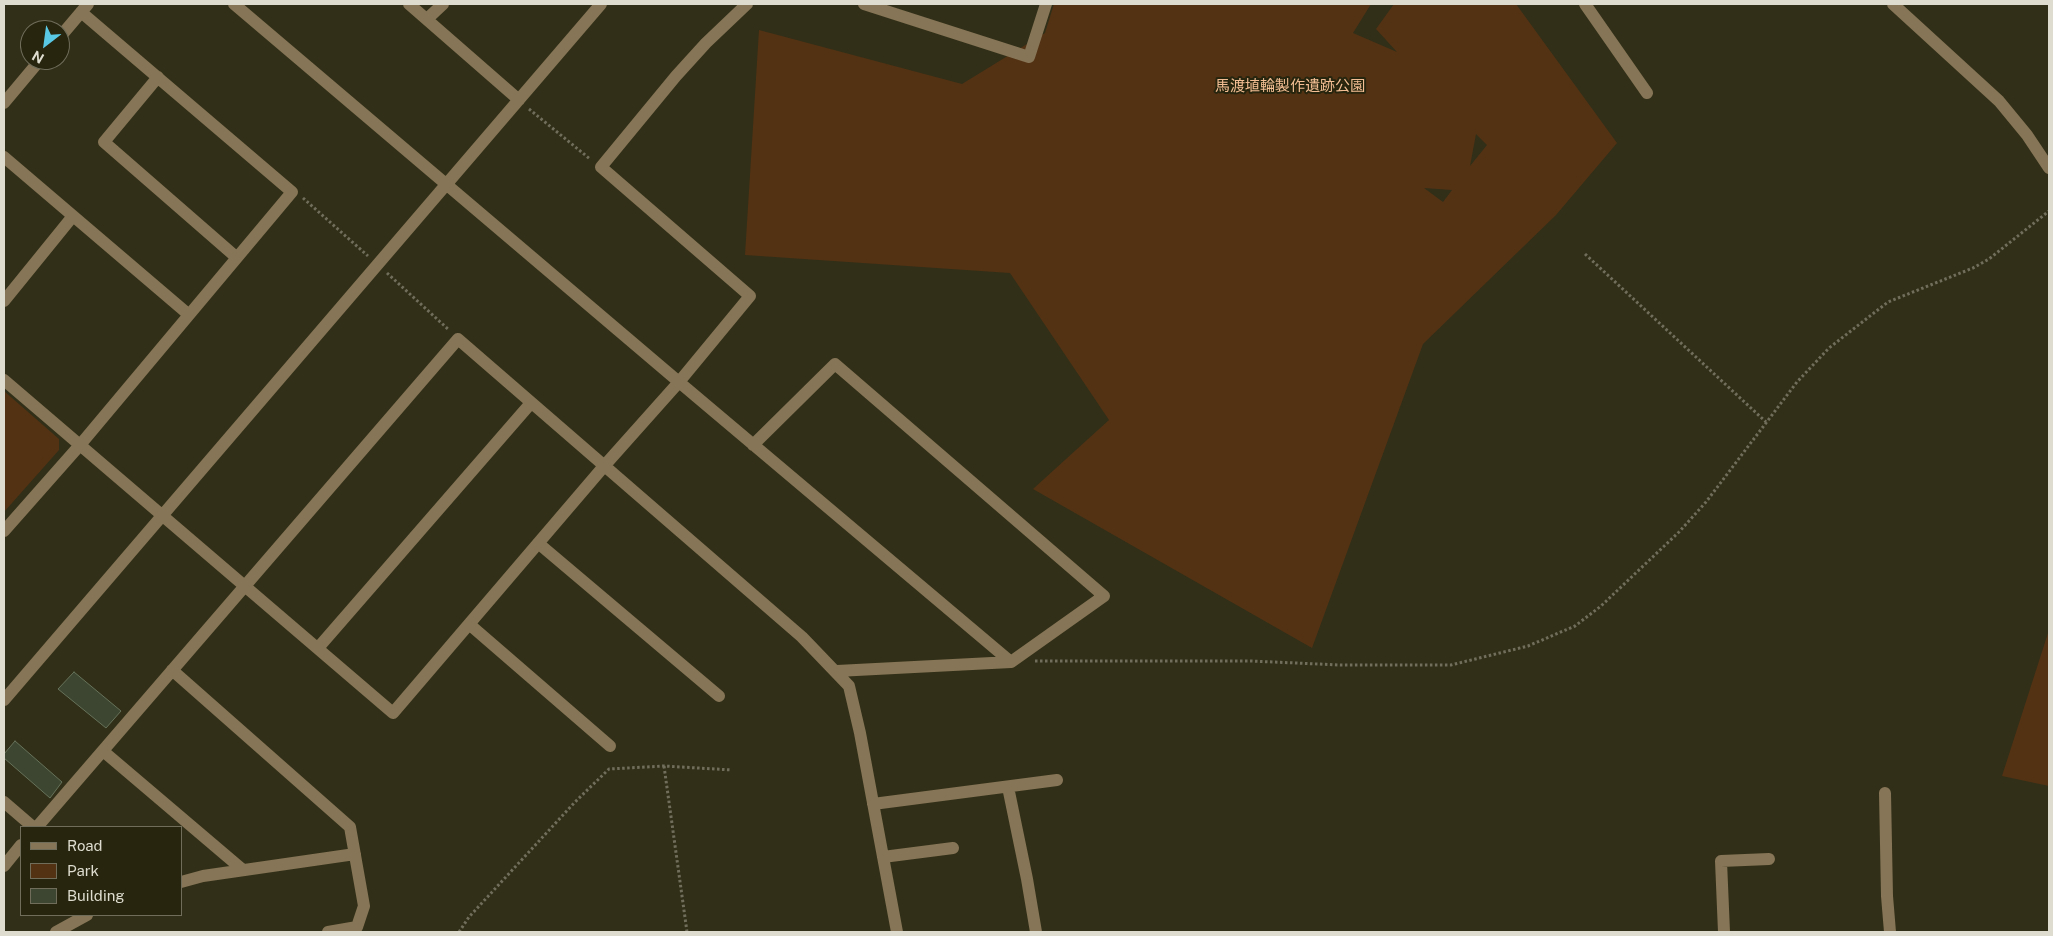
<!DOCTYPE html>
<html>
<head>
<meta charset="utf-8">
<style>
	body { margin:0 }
	#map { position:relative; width:2053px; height:936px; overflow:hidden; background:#312f18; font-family:"Public Sans",sans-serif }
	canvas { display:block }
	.frame { position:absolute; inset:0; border:5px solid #dddcce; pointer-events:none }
	.legend { position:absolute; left:20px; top:826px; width:162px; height:90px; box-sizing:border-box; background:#27250e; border:1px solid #706e5b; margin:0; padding:6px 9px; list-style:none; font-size:15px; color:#dddcce }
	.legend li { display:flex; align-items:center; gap:10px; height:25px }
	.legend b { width:25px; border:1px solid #706e5b }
	.north { position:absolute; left:20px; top:20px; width:50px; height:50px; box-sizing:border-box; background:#27250e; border:1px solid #706e5b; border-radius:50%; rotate:210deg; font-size:14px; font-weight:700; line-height:20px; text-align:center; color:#dddcce }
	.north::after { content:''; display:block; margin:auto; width:18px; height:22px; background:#59c8e4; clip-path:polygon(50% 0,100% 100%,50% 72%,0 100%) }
</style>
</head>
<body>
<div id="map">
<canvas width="2053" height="936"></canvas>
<div class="frame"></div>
<ul class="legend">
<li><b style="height:6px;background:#867556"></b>Road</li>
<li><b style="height:14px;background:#533214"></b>Park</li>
<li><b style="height:14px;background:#3c4630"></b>Building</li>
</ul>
<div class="north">N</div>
</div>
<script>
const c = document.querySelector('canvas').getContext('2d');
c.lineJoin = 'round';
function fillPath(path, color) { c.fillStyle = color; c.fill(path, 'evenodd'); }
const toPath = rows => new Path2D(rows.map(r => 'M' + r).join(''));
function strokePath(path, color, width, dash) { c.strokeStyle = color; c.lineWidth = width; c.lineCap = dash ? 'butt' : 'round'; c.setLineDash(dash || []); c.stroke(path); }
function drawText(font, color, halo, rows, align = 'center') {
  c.font = font + ' "Public Sans","Noto Sans JP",sans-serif'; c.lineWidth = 4; c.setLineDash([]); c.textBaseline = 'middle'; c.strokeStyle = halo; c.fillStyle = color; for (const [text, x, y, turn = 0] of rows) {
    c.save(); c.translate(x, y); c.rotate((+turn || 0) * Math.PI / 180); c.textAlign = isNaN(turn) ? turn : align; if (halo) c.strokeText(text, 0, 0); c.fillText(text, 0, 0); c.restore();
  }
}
fillPath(toPath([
	[1054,4,1371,4,1353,33,1397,52,1376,29,1394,4,1516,4,1617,143,1556,215,1423,344,1312,648,1033,489,1109,420,1010,273,745,255,759,30,962,84,1045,33],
	[1476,134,1487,145,1470,166],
	[1424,188,1452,190,1443,202],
	[4,391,59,439,59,450,4,512],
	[2049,630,2049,786,2002,776]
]), '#533214');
const building = toPath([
	[74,672,121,711,106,728,58,689,74,672],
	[15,741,62,782,50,798,4,758,4,754,15,741]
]);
fillPath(building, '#3c4630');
strokePath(building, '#67725a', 1);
strokePath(toPath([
	[529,109,590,159],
	[303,198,368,256],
	[1585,254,1766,422],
	[387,273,449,330],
	[1035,661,1251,661,1340,665,1451,665,1528,646,1575,626,1601,606,1679,532,1706,502,1797,382,1829,348,1888,302,1973,268,1989,259,2049,211],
	[664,766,687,932],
	[459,932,469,917,575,802,609,769,664,766,732,770]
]), '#716f5c', 3, [2.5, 2.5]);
strokePath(toPath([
	[234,4,679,382,1011,662],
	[409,4,519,100],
	[864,4,1029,57,1046,4],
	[1585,4,1647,93],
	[1893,4,1999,101,2027,135,2049,168],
	[427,19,443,4],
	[60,37,88,4],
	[158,77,104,142,236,257],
	[4,103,40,60],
	[4,157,188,314],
	[4,301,73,216],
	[4,380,393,713,605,465,679,382,750,296,601,167,676,76,706,43,747,4],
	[753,445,835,364,1104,596,1011,662,837,671],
	[4,531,80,445,292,192,81,12],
	[538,543,719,696],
	[469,624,610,746],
	[318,648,531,403],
	[172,670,350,827,364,906,357,927,328,932],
	[4,700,601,4],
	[103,751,243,870],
	[1008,787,1027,879,1036,932],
	[1885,793,1887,896,1890,932],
	[4,802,33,827],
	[873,804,1057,780],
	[37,827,458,339,802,637,849,686,860,733,897,932],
	[883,857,953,848],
	[4,866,21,845],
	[181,882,203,876,355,854],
	[56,932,87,915],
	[1724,932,1721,861,1769,859]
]), '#867556', 12);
drawText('15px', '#f3be93', '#27250e', [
	["馬渡埴輪製作遺跡公園",1290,86]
]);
</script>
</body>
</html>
